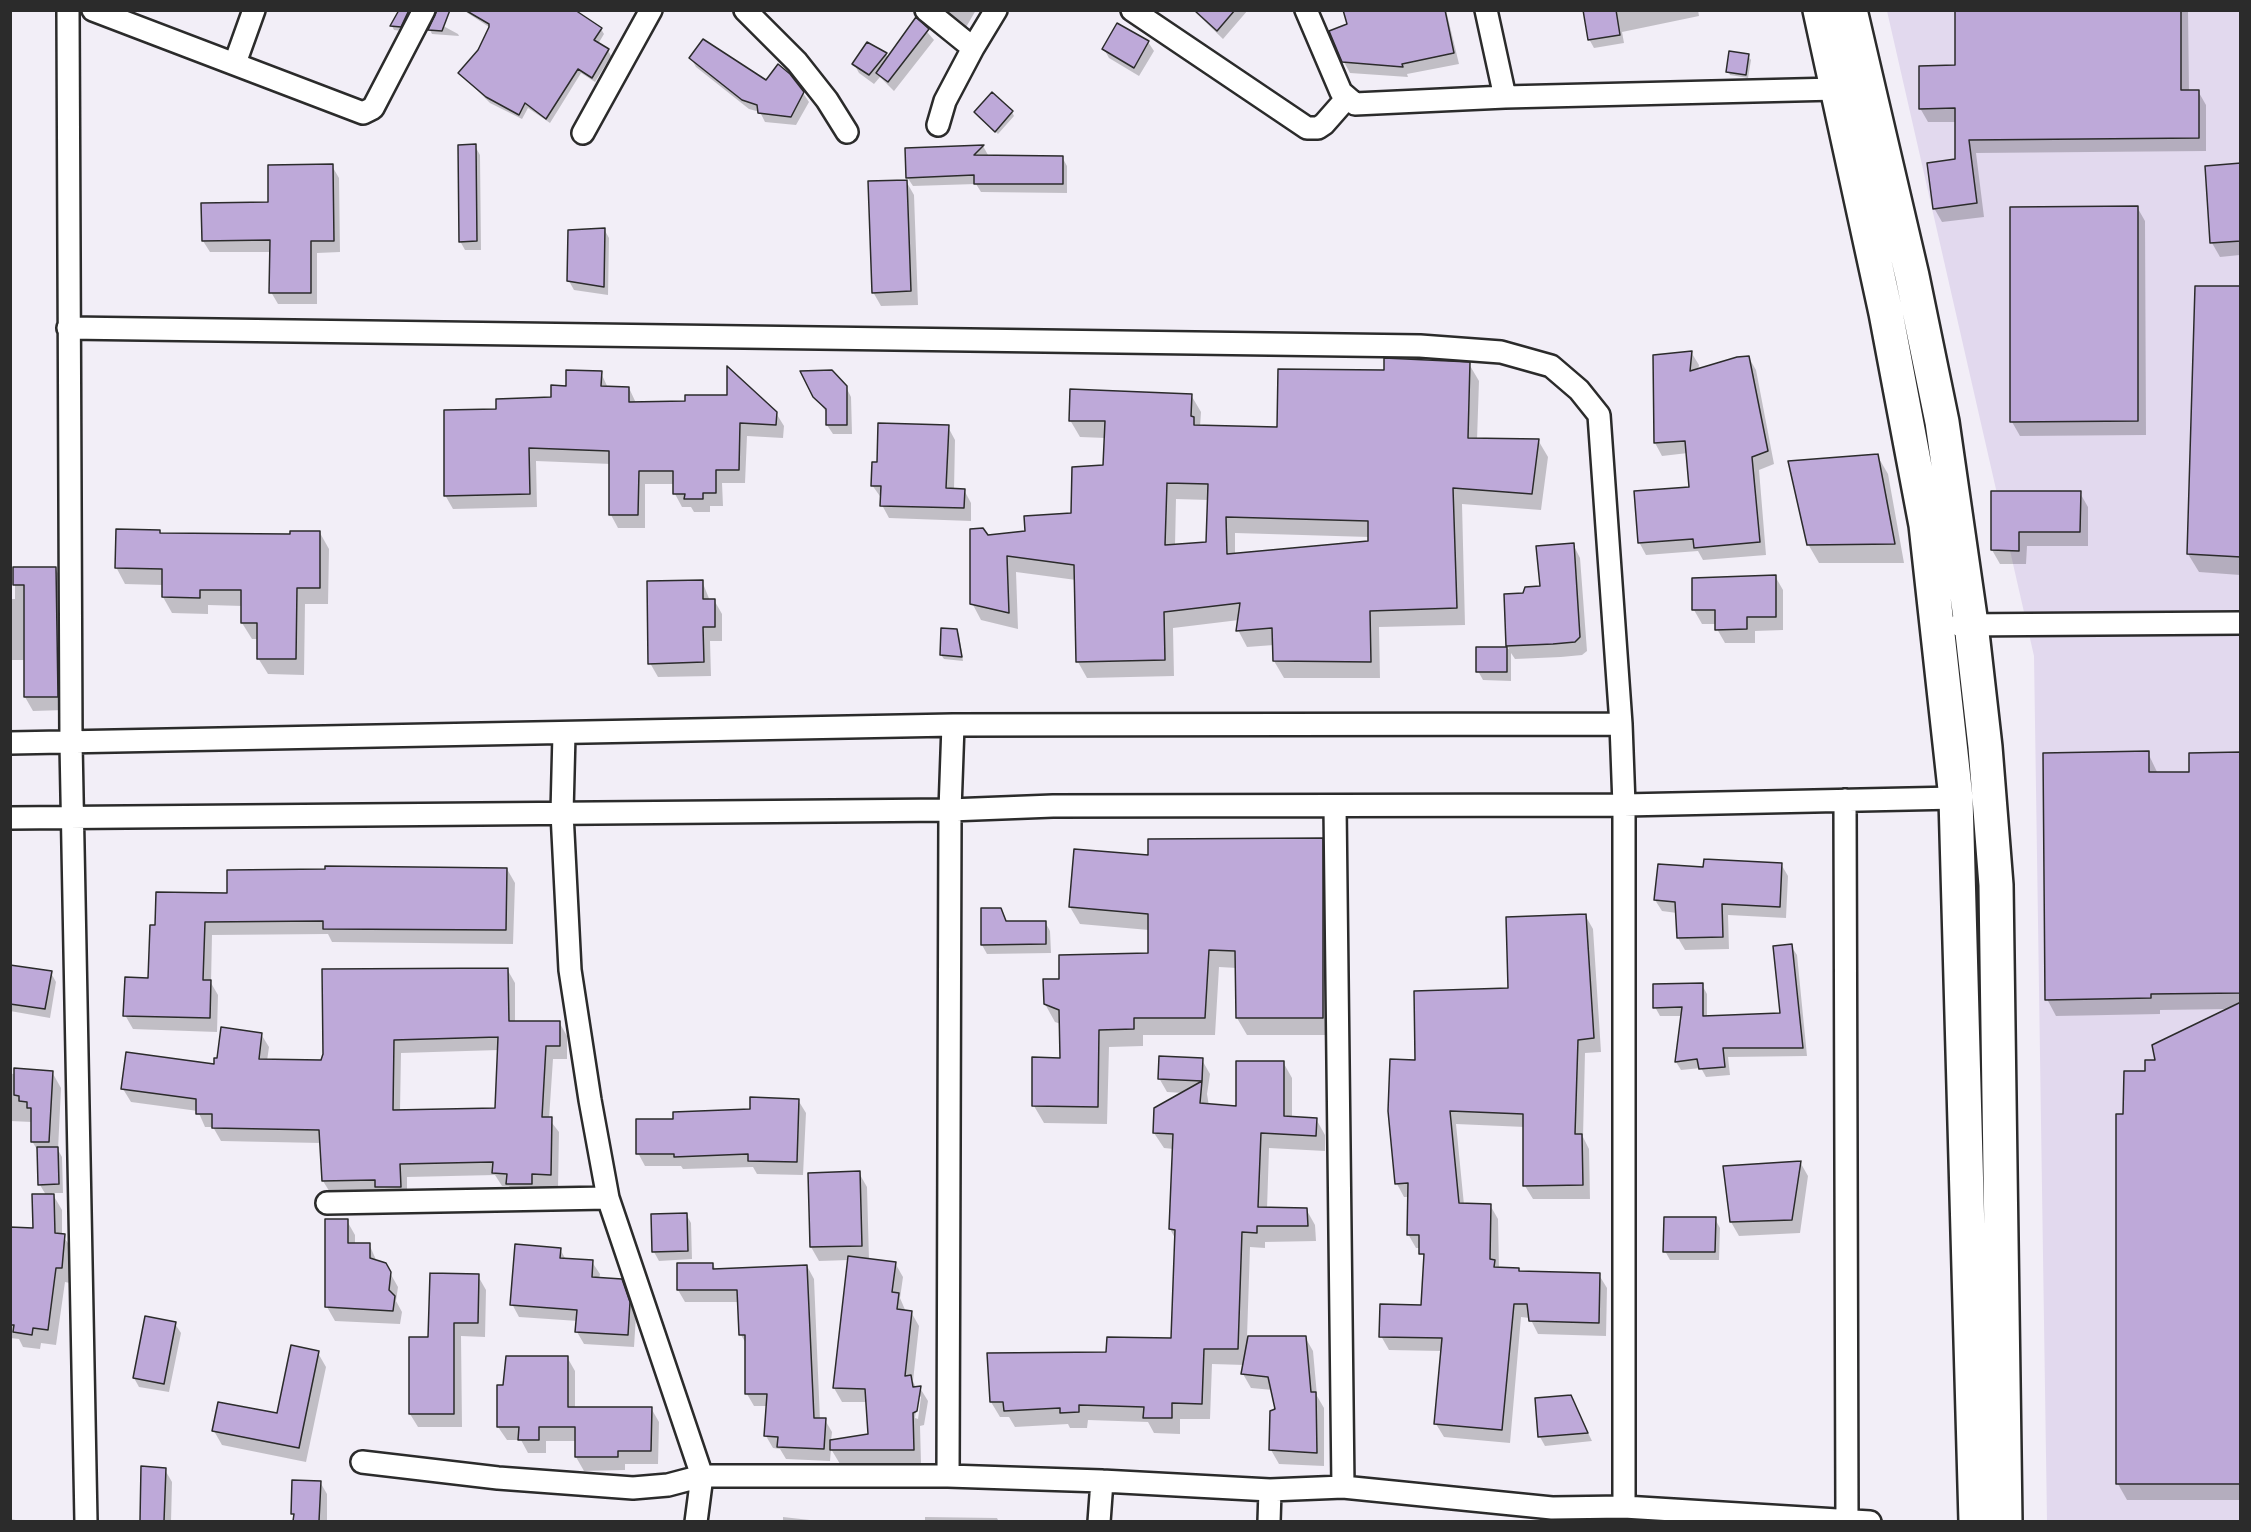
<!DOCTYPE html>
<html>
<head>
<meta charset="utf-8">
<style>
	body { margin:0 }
	#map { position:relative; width:2251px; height:1532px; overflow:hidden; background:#f2eef7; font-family:"Playpen Sans",sans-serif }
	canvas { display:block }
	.frame { position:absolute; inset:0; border:12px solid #2b2b2b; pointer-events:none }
</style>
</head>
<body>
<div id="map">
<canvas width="2251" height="1532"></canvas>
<div class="frame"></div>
</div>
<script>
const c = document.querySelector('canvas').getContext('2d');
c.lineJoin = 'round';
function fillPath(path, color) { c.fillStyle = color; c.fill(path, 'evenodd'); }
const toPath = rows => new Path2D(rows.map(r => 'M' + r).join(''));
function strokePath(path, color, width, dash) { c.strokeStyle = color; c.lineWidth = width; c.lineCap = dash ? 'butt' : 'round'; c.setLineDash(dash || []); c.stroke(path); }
fillPath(toPath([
	[1887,11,2240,11,2240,1521,2047,1521,2034,656]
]), '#e2d9ee');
fillPath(toPath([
	[401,10,413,10,403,31,394,30,392,26],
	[463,10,562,10,601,29,604,34,598,44,608,50,611,56,595,82,581,73,550,123,528,108,522,119,490,103,460,73,479,51,489,27],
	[942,10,976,10,965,29],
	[1193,10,1248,10,1223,39],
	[1345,10,1446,10,1459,64,1407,74,1408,77,1350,73,1344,62,1348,25],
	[1585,10,1698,10,1699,16,1622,32,1624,43,1594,48,1589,39],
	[1957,10,2188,10,2189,91,2198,91,2206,105,2206,151,1976,153,1984,217,1942,222,1934,208,1957,160,1957,122,1928,122,1920,108,1957,67],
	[916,19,934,40,894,91,880,77,874,84,859,73,854,64,886,54,888,58],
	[434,21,458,34,459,36,432,34,430,30],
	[1148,42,1154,51,1139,76,1109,58,1104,49],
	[1748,56,1751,60,1748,78,1730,75,1728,71],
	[691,58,803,93,809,102,796,125,765,122,760,112,749,109,696,67],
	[975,112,1012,112,1014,116,998,134],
	[475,146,480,155,481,250,465,250,460,241],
	[983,146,988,155,986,157,1062,157,1067,166,1067,193,981,192,976,184,913,186,907,177],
	[2240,165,2240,255,2220,257,2212,243],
	[332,166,339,178,340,252,317,253,317,304,278,304,271,292,271,252,210,252,203,241],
	[906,181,914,195,918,305,881,306,873,292],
	[2137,207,2145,221,2146,435,2020,436,2012,422],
	[604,229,609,238,608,295,574,290,569,281],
	[2240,288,2240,575,2199,572,2188,554],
	[1691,352,1699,365,1698,370,1749,358,1756,370,1774,464,1759,470,1766,555,1703,560,1698,551,1646,555,1639,542,1691,488,1688,453,1662,456,1655,443,1654,356],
	[1469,364,1479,381,1477,440,1538,440,1548,457,1541,510,1462,504,1465,625,1379,627,1380,678,1284,678,1274,661,1274,645,1247,647,1238,630,1239,620,1173,628,1174,676,1087,678,1078,662,1076,580,1016,572,1018,629,981,620,972,603,987,536,1027,532,1073,515,1105,466,1106,438,1080,437,1070,420,1191,395,1201,412,1200,427,1279,428,1385,371],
	[1176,499,1209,500,1208,544,1175,546],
	[1235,533,1369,537,1370,542,1235,554],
	[601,373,608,388,629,388,636,403,776,413,784,426,783,438,747,436,745,483,722,483,723,506,710,506,710,512,694,512,691,507,682,507,675,494,675,484,645,484,645,528,618,528,611,515,611,464,536,461,537,507,453,509,445,495,498,411,552,399,567,387],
	[846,387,851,397,852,434,833,434,827,425,827,413,814,396],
	[948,427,955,440,954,490,964,490,971,503,971,521,889,518,882,505,882,499,872,485,878,464],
	[1877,455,1888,474,1904,563,1819,563,1808,544],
	[1993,492,2080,493,2088,507,2088,546,2027,546,2026,564,2000,564,1992,550],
	[159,531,161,534,292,535,320,533,329,549,328,604,305,604,304,675,268,674,258,658,259,639,252,639,242,623,243,606,208,605,208,614,172,613,163,597,163,585,125,584,116,567],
	[1573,544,1580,558,1587,651,1582,655,1561,657,1515,659,1511,653,1511,681,1483,680,1478,671,1478,648,1509,649,1507,646,1524,595,1542,587],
	[55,568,63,582,65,710,33,711,25,697,25,660,10,660,10,599,15,599,15,569],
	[1775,576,1783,590,1783,630,1755,631,1755,643,1725,643,1717,629,1717,624,1702,624,1694,610,1694,579],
	[702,581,710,601,714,600,722,614,722,641,710,641,711,676,658,677,650,663],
	[956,630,959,634,963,661,944,659,941,655],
	[2148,753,2158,774,2191,773,2240,754,2240,1500,2127,1500,2118,1484,2118,1115,2125,1115,2146,1073,2157,1061,2229,1009,2160,1010,2160,1014,2056,1016,2047,999],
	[1322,840,1332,857,1332,1035,1247,1035,1237,1018,1237,968,1219,967,1215,1035,1143,1035,1143,1046,1109,1047,1107,1124,1044,1123,1034,1106,1062,1059,1061,1024,1055,1022,1045,1004,1060,981,1149,955,1149,930,1080,924,1070,907,1150,857],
	[1781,864,1788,876,1786,918,1728,915,1729,949,1685,950,1678,938,1677,913,1662,911,1655,900,1705,869],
	[507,869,515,883,513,944,332,942,328,934,212,935,211,983,218,995,217,1032,133,1029,125,1015,150,979,229,895],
	[1000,909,1007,923,1045,922,1050,931,1051,953,987,954,982,945],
	[1585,915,1593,929,1601,1052,1585,1053,1583,1137,1589,1149,1590,1199,1533,1199,1525,1186,1525,1127,1456,1124,1464,1205,1490,1205,1498,1219,1499,1269,1518,1270,1520,1272,1599,1275,1607,1288,1606,1336,1538,1334,1530,1318,1521,1317,1510,1443,1444,1437,1436,1424,1442,1351,1389,1350,1381,1336,1422,1306,1425,1260,1421,1248,1416,1248,1408,1234,1409,1197,1404,1197,1397,1184,1416,1062,1510,989],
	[1791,946,1797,955,1807,1056,1728,1057,1730,1075,1706,1077,1701,1068,1681,1070,1676,1062,1682,1016,1660,1016,1655,1007,1702,985,1707,994,1707,1017,1782,1015],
	[10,966,51,973,56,982,50,1018,10,1011],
	[507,969,515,983,515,1023,559,1022,567,1036,567,1059,553,1059,549,1119,559,1132,558,1188,539,1187,539,1197,516,1197,509,1186,502,1186,495,1175,407,1177,407,1200,331,1194,323,1181,321,1143,221,1141,213,1127,205,1127,198,1111,131,1102,123,1089,215,1066,261,1034,269,1047,267,1061,322,1062],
	[499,1050,496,1109,400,1111,401,1053],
	[1202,1060,1210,1074,1207,1094,1209,1106,1238,1108,1283,1062,1292,1078,1292,1118,1316,1119,1325,1135,1325,1151,1269,1148,1267,1209,1306,1209,1315,1225,1316,1241,1265,1242,1265,1248,1250,1247,1247,1337,1305,1337,1313,1351,1317,1396,1324,1408,1324,1466,1279,1464,1271,1450,1277,1410,1273,1390,1251,1388,1243,1374,1245,1365,1212,1364,1210,1419,1180,1419,1180,1434,1154,1433,1148,1422,1088,1420,1087,1428,1070,1428,1068,1424,1015,1427,1009,1417,1000,1417,991,1402,1108,1353,1173,1340,1176,1240,1170,1229,1174,1149,1164,1148,1154,1133,1184,1093,1167,1092,1159,1078],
	[52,1072,61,1088,58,1150,62,1157,63,1193,52,1193,62,1210,62,1235,73,1250,70,1283,65,1282,56,1345,41,1343,40,1349,23,1347,19,1339,10,1338,10,1228,34,1230,46,1195,40,1185,39,1153,32,1141,32,1122,10,1121,10,1074],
	[798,1100,806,1113,803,1175,757,1174,753,1167,683,1169,681,1166,645,1166,638,1153,675,1120,751,1111],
	[1800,1162,1808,1176,1800,1233,1739,1236,1731,1222],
	[859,1173,867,1187,869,1260,895,1263,903,1277,900,1298,906,1312,911,1312,919,1326,913,1381,916,1388,920,1388,928,1401,924,1425,920,1426,921,1463,840,1464,831,1449,830,1461,786,1459,780,1449,773,1448,766,1436,768,1406,754,1406,747,1394,747,1345,741,1335,739,1302,685,1302,678,1290,713,1264,716,1271,807,1266,814,1279,820,1420,825,1420,832,1432,831,1441,869,1435,867,1402,842,1402,834,1388,849,1260,819,1261,811,1247],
	[918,1395,921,1397,918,1419,915,1418],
	[686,1214,691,1223,692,1259,659,1261,654,1252],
	[1715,1219,1720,1228,1719,1260,1670,1260,1665,1251],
	[347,1221,355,1235,355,1244,369,1244,377,1262,385,1264,398,1287,396,1301,402,1312,400,1324,335,1321,327,1307],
	[560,1249,566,1260,592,1262,600,1274,599,1279,621,1281,636,1316,634,1347,584,1344,577,1332,578,1321,519,1317,512,1304],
	[478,1276,486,1290,485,1337,461,1336,462,1427,418,1427,410,1414,430,1338],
	[175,1324,181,1333,169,1392,139,1387,134,1378],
	[318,1353,326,1367,306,1462,222,1445,214,1431,278,1415],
	[567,1357,575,1371,575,1408,651,1408,659,1422,658,1464,625,1464,625,1470,584,1471,576,1457,576,1441,546,1441,546,1453,528,1453,521,1440,507,1440,498,1427,505,1387],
	[1575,1406,1592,1441,1545,1446,1540,1437],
	[143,1468,165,1470,172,1482,171,1522,142,1522],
	[294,1481,320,1482,327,1494,327,1522,294,1522],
	[783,1517,819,1521,820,1522,783,1522],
	[925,1517,997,1518,999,1522,925,1522],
	[10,1519,27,1522,10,1522]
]), '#0003');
const building = toPath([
	[399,10,409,10,401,27,390,26,399,10],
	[437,10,450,10,442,31,428,30,437,10],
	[465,10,575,10,602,28,594,40,609,49,592,78,578,69,546,119,525,103,519,115,486,97,458,73,478,50,489,27,489,24,465,10],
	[1194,10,1235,10,1217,31,1194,10],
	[1343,10,1445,10,1454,53,1402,64,1403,67,1342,62,1329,31,1347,24,1343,10],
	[1583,10,1616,10,1620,35,1588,40,1583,10],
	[1955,10,2181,10,2181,90,2199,90,2199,138,1969,140,1977,203,1933,209,1927,163,1955,159,1955,108,1919,109,1919,66,1955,65,1955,10],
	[916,17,929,29,888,82,876,73,916,17],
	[1117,23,1149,41,1134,68,1102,49,1117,23],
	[703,39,766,80,778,64,790,74,804,92,791,117,758,113,757,105,742,100,689,58,703,39],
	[867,42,887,53,869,75,852,64,867,42],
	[1729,51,1749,54,1746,75,1726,72,1729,51],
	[992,92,1013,111,995,132,974,112,992,92],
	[476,144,477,241,459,242,458,145,476,144],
	[984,145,974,155,1063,156,1063,184,974,184,974,175,906,178,905,148,984,145],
	[2241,163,2241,241,2210,243,2205,166,2241,163],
	[333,164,334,241,311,241,311,293,269,293,270,240,202,241,201,203,268,202,268,165,333,164],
	[907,180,911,291,872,293,868,181,907,180],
	[2138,206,2138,421,2010,422,2010,207,2138,206],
	[605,228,604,287,567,281,568,230,605,228],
	[2195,286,2241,286,2241,557,2187,554,2195,286],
	[1692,351,1690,371,1737,357,1749,356,1768,451,1752,457,1760,542,1694,548,1693,539,1638,543,1634,491,1689,487,1685,441,1654,443,1653,355,1692,351],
	[1384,358,1470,362,1468,438,1539,439,1532,494,1453,488,1457,608,1370,611,1371,662,1273,661,1272,628,1236,631,1240,603,1164,612,1165,660,1076,662,1074,565,1007,556,1009,613,970,604,970,529,983,528,988,535,1025,531,1024,516,1071,513,1072,467,1103,465,1105,421,1069,421,1070,389,1192,394,1191,416,1194,417,1194,425,1277,427,1278,369,1384,370,1384,358],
	[1167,483,1208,484,1206,542,1165,545,1167,483],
	[1226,517,1368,521,1368,541,1227,554,1226,517],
	[727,366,777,412,776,425,740,423,739,470,716,470,716,493,703,493,703,499,684,499,685,494,673,494,673,471,639,471,638,515,609,515,609,451,529,448,530,494,444,496,444,410,496,409,496,399,551,397,551,385,566,386,566,370,602,371,601,386,629,387,629,402,685,401,685,395,727,395,727,366],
	[832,370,847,386,847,425,826,425,826,409,813,397,800,371,832,370],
	[878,423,949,425,946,488,965,489,964,508,880,506,881,486,871,486,872,462,877,462,878,423],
	[1878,454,1895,544,1807,545,1788,461,1878,454],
	[1991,491,2081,491,2080,532,2019,532,2019,551,1991,550,1991,491],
	[116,529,160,530,160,533,290,534,290,531,320,531,320,588,297,588,296,659,257,659,257,623,241,623,241,590,200,590,200,598,162,597,162,569,115,568,116,529],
	[1574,543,1580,637,1575,642,1553,644,1506,646,1504,594,1523,593,1525,587,1540,586,1536,546,1574,543],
	[13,567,56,567,58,697,24,697,24,585,13,585,13,567],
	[1776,575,1776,617,1747,617,1747,629,1715,630,1715,610,1692,610,1692,578,1776,575],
	[703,580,703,599,715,599,715,627,703,627,704,662,648,664,647,581,703,580],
	[941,628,957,629,962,657,940,655,941,628],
	[1476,647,1507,647,1507,672,1476,672,1476,647],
	[2149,751,2149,772,2189,772,2189,753,2241,752,2241,993,2151,994,2151,998,2045,1000,2043,753,2149,751],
	[1323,838,1323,1018,1236,1018,1235,951,1209,950,1205,1018,1134,1018,1134,1029,1099,1030,1098,1107,1032,1106,1032,1057,1060,1058,1059,1010,1044,1004,1043,979,1059,979,1059,955,1148,953,1148,914,1069,907,1074,849,1148,855,1148,839,1323,838],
	[1704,859,1782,863,1780,907,1722,904,1723,937,1677,938,1675,902,1654,900,1658,864,1703,867,1704,859],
	[325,866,507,868,506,930,323,929,323,921,205,922,203,980,211,980,210,1018,123,1016,125,977,148,978,150,925,155,925,156,892,227,893,227,870,325,869,325,866],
	[981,908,1001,908,1006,921,1046,921,1046,944,981,945,981,908],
	[1586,914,1594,1038,1578,1040,1575,1134,1582,1134,1583,1185,1523,1186,1523,1114,1450,1111,1459,1203,1491,1204,1490,1259,1495,1260,1494,1267,1519,1268,1519,1271,1600,1273,1599,1323,1529,1321,1527,1304,1514,1304,1502,1430,1434,1424,1442,1338,1379,1337,1380,1304,1421,1305,1424,1254,1419,1254,1419,1235,1407,1235,1408,1183,1395,1184,1388,1111,1390,1059,1415,1060,1414,991,1508,988,1506,917,1586,914],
	[1792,944,1803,1048,1723,1048,1725,1067,1699,1069,1697,1059,1675,1062,1682,1007,1653,1008,1653,984,1703,983,1703,1016,1780,1013,1773,946,1792,944],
	[10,965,52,971,45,1009,10,1004,10,965],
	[508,968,509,1021,560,1021,560,1046,546,1046,542,1117,552,1117,551,1175,532,1174,532,1184,506,1184,507,1174,492,1173,493,1162,400,1164,401,1187,375,1187,375,1180,322,1181,319,1130,212,1128,212,1114,196,1114,196,1099,121,1089,126,1052,214,1064,214,1058,217,1058,221,1027,262,1033,259,1059,321,1060,323,1054,322,969,508,968],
	[498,1037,495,1108,393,1110,394,1040,498,1037],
	[2241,1002,2241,1484,2116,1484,2116,1114,2123,1114,2124,1071,2145,1071,2145,1060,2155,1060,2152,1045,2241,1002],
	[1159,1056,1203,1058,1202,1081,1158,1079,1159,1056],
	[1236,1061,1284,1061,1284,1116,1317,1118,1316,1136,1261,1133,1258,1207,1307,1208,1308,1226,1257,1226,1257,1233,1242,1232,1238,1349,1204,1349,1202,1404,1172,1403,1172,1418,1143,1418,1144,1407,1079,1405,1079,1412,1060,1413,1060,1408,1004,1411,1003,1402,990,1402,987,1353,1106,1352,1107,1337,1171,1338,1175,1230,1169,1229,1173,1134,1153,1133,1154,1108,1202,1081,1200,1103,1236,1106,1236,1061],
	[14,1068,53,1071,49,1142,31,1142,31,1108,27,1108,27,1102,19,1101,19,1096,14,1095,14,1068],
	[750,1097,799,1099,797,1162,748,1161,748,1154,674,1157,674,1154,636,1154,636,1119,673,1119,673,1112,750,1109,750,1097],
	[37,1147,58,1147,59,1184,38,1185,37,1147],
	[1801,1161,1792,1220,1730,1222,1723,1166,1801,1161],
	[860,1171,862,1246,810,1247,808,1173,860,1171],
	[32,1194,54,1194,55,1233,65,1234,62,1268,56,1268,48,1330,33,1328,32,1335,13,1332,14,1325,10,1325,10,1227,33,1228,32,1194],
	[687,1213,688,1251,652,1252,651,1214,687,1213],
	[1664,1217,1716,1217,1715,1252,1663,1252,1664,1217],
	[325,1219,348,1219,348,1243,370,1243,370,1258,386,1263,391,1272,389,1290,395,1296,393,1311,325,1307,325,1219],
	[515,1244,561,1248,560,1258,593,1260,592,1277,622,1279,630,1302,628,1335,575,1332,577,1310,510,1305,515,1244],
	[848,1256,896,1262,892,1292,899,1293,897,1309,912,1311,905,1376,911,1375,913,1387,921,1386,917,1411,913,1413,914,1450,830,1450,830,1440,868,1434,865,1389,833,1388,848,1256],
	[677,1263,713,1263,713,1269,807,1265,814,1418,826,1418,824,1449,777,1447,778,1437,764,1436,767,1394,745,1394,745,1335,739,1335,737,1290,677,1290,677,1263],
	[430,1273,479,1274,478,1323,454,1323,454,1414,409,1414,409,1337,428,1337,430,1273],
	[145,1316,176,1322,164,1384,133,1378,145,1316],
	[1248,1336,1306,1336,1311,1392,1316,1392,1317,1453,1269,1450,1270,1411,1275,1409,1268,1377,1241,1374,1248,1336],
	[291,1345,319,1351,299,1448,212,1431,218,1402,277,1413,291,1345],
	[506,1356,568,1356,568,1407,652,1407,651,1451,618,1451,618,1457,575,1457,575,1427,539,1427,539,1440,518,1440,519,1427,497,1427,497,1385,503,1385,506,1356],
	[1571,1395,1588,1433,1538,1437,1535,1398,1571,1395],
	[141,1466,166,1468,164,1521,140,1521,141,1466],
	[292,1480,321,1481,319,1521,293,1521,294,1514,291,1514,292,1480]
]);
fillPath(building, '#bea9d9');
strokePath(building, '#2b2b2b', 1.5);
const minor = toPath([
	[68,10,71,743,86,1522],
	[93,10,363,113,373,108,424,10],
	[745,10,797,62,827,100,847,132],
	[926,10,973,48,996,10],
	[1132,10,1307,128,1318,128,1324,124,1346,99],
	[1306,10,1341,92,1355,104,1505,97,1836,89],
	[1486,10,1505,97],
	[235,63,254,10],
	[938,125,945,101,973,48],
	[583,133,651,10],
	[68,328,1420,346,1501,352,1551,366,1579,390,1599,415,1621,724,1624,805,1624,1507],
	[1959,625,2240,623],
	[564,734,562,813,570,970,590,1100,608,1198,702,1476,696,1522],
	[10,743,953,725,1621,724],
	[1845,800,1847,1522],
	[1335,806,1343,1487],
	[10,818,950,810,1053,806,1624,805,1956,798],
	[327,1203,608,1198],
	[362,1462,498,1478,633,1488,668,1485,702,1476,948,1476,1102,1481,1270,1490,1343,1487,1552,1508,1624,1507,1870,1522],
	[948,1476,950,810,953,725],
	[1099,1522,1102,1481],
	[1269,1522,1270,1490]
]);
const primary = toPath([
	[1820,10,1886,313,1926,525,1956,798,1976,1522],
	[1850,10,1912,276,1942,422,1971,624,1985,747,1996,885,2005,1522]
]);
strokePath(minor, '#2b2b2b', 26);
strokePath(primary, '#2b2b2b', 38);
strokePath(minor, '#fff', 21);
strokePath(primary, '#fff', 33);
</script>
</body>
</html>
